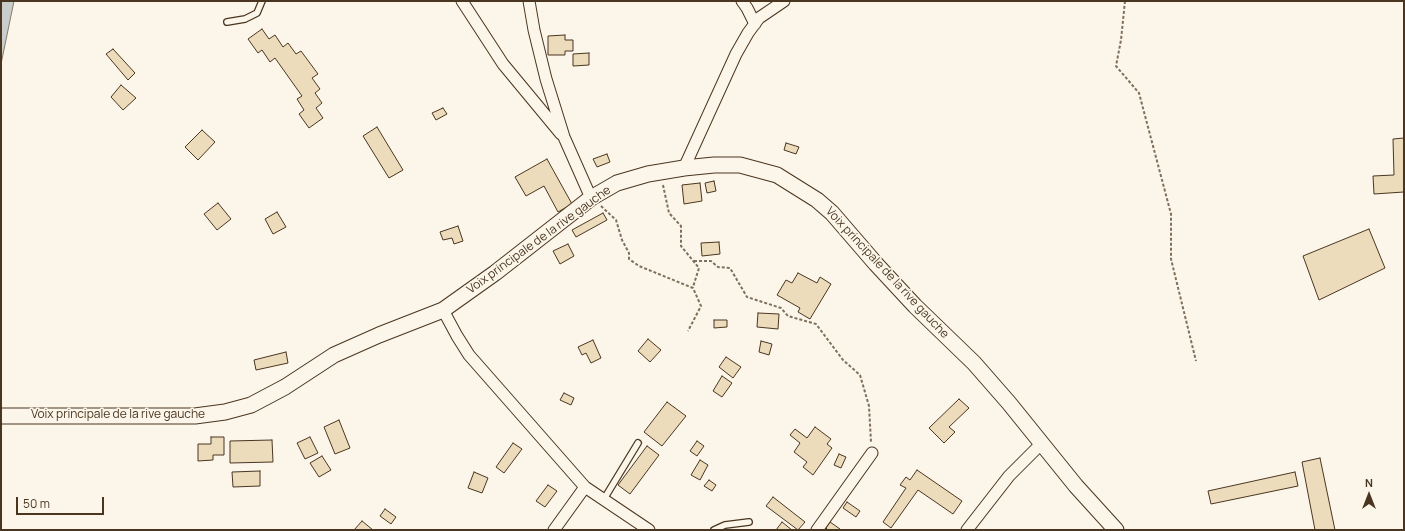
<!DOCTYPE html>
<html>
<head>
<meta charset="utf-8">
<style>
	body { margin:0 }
	#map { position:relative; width:1405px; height:531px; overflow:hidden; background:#fbf6e9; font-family:Manrope,sans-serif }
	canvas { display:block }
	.frame { position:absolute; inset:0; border:2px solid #4a3520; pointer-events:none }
	.north { position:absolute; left:1349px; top:475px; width:40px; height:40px; -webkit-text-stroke:3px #fbf6e9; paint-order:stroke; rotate:0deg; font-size:11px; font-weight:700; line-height:16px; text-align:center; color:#4a3520 }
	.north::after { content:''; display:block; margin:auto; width:14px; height:18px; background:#4a3520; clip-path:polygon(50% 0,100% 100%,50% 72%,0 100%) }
	.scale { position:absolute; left:16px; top:497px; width:88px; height:18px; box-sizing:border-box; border:2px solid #4a3520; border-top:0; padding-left:5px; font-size:12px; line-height:14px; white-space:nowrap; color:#4a3520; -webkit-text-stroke:3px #fbf6e9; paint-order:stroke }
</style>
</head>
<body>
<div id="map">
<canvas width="1405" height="531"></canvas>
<div class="frame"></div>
<div class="north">N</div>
<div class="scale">50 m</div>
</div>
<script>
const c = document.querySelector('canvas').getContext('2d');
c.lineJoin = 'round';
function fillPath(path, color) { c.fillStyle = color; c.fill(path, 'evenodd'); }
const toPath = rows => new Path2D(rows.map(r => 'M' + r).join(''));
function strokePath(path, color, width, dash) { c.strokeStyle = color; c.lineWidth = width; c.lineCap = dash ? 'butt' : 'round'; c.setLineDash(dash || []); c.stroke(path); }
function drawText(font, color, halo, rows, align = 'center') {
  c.font = font + ' Manrope,sans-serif'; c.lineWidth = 3; c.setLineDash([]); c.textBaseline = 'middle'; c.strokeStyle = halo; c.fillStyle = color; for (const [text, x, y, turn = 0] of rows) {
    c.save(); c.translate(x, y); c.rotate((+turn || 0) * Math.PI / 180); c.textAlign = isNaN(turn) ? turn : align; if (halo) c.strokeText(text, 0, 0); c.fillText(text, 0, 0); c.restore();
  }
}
const water = toPath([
	[1,1,14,1,1,64,1,1]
]);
fillPath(water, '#c9cecd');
strokePath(water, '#887966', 1);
const building = toPath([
	[262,29,269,39,275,35,283,47,288,43,296,54,301,51,318,74,312,78,320,89,315,93,322,103,316,108,323,118,309,128,299,114,304,110,297,99,302,96,275,58,270,62,262,50,258,53,248,39,262,29],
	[565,35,565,40,573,40,573,51,565,51,565,55,548,55,548,36,565,35],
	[113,49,135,73,128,80,106,54,113,49],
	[589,53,589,65,573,66,573,54,589,53],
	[121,85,136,98,123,110,111,97,121,85],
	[443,108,447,114,436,120,432,113,443,108],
	[377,127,403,170,389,178,363,136,377,127],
	[202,130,215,142,198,160,185,147,202,130],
	[1404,138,1404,192,1374,194,1373,176,1394,175,1393,139,1404,138],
	[786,143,799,147,796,154,784,150,786,143],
	[607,154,610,162,597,167,593,159,607,154],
	[547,159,572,204,558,212,544,186,526,196,515,177,547,159],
	[714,181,716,191,707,193,705,183,714,181],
	[700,183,702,201,684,204,682,185,700,183],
	[218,203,231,219,217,230,204,214,218,203],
	[277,212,286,227,273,234,265,219,277,212],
	[603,213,607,220,576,237,572,230,603,213],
	[458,226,463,241,454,244,452,238,443,240,440,232,458,226],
	[1369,229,1385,268,1319,300,1303,256,1369,229],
	[719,242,720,254,702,256,701,243,719,242],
	[568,244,574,256,560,264,553,251,568,244],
	[798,273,817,283,820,277,831,284,810,319,798,312,800,308,777,295,786,280,792,283,798,273],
	[758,313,779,314,778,329,757,327,758,313],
	[714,320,727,320,727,327,714,328,714,320],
	[648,339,661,350,650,362,638,351,648,339],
	[593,340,601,358,591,363,586,353,582,355,578,347,593,340],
	[761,341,772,344,769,355,759,352,761,341],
	[286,352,288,363,256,370,254,360,286,352],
	[726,357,741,367,733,378,719,367,726,357],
	[722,376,732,383,722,397,713,391,722,376],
	[564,393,574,398,571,405,560,400,564,393],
	[959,399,969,408,949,427,955,432,944,443,929,428,959,399],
	[667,402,686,416,662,446,644,432,667,402],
	[339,420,350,448,335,454,324,427,339,420],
	[815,427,831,439,827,444,832,448,813,475,803,467,807,462,794,452,800,443,790,435,795,429,807,438,815,427],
	[211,437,224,437,224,455,213,455,213,460,198,461,198,444,211,444,211,437],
	[310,437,318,453,305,459,297,443,310,437],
	[272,440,273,462,230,463,230,441,272,440],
	[697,441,704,446,697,456,690,451,697,441],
	[513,443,522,449,504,473,496,467,513,443],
	[647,446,659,455,630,494,618,485,647,446],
	[839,454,846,457,841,468,834,465,839,454],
	[322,456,331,470,319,477,310,463,322,456],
	[1320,458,1335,530,1315,530,1302,462,1320,458],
	[700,460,708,465,700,480,691,475,700,460],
	[917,470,962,501,953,514,918,490,891,528,883,522,906,488,900,485,906,477,910,480,917,470],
	[260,471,260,486,233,487,232,472,260,471],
	[474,472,488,478,482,493,468,488,474,472],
	[1295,472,1298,486,1211,504,1208,491,1295,472],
	[709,480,716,485,712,491,704,486,709,480],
	[548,485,557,491,545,507,536,501,548,485],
	[773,497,805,522,798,530,766,506,773,497],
	[847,502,860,511,856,517,843,508,847,502],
	[385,509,396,517,391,524,380,516,385,509],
	[362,521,373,530,354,530,362,521],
	[782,522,792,530,776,530,782,522],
	[830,522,840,529,840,530,828,530,826,528,830,522]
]);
fillPath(building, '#ecdcbc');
strokePath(building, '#4a3520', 1);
const lane = toPath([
	[227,22,245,19,257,13,262,1],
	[604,499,638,443],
	[714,530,725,525,749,522]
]);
const street = toPath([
	[462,1,503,64,561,134],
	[529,1,534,30,546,79,564,137,591,198],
	[742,1,747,8,755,24],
	[684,168,736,54,748,33,759,18,784,1],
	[443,310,457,336,469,355,585,487,649,530],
	[554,530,585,487],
	[817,530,872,453],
	[967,530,1009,476,1041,444]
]);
const secondary = toPath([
	[1,416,195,416,225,412,251,405,285,387,334,355,379,335,443,310,495,273,591,198,617,183,648,174,684,168,714,165,740,165,777,175,817,200,832,213,876,264,915,306,974,363,1009,403,1076,486,1116,530]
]);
strokePath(lane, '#4a3520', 8);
strokePath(street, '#4a3520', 13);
strokePath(secondary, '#4a3520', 17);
strokePath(toPath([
	[1125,1,1121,40,1116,66,1139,93,1171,214,1171,259,1196,361],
	[663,185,669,213,681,226,681,246,699,268,693,287],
	[601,206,616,220,622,240,629,253,629,259,639,266,693,288,701,306,688,331],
	[694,261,711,261,718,267,730,268,747,297,781,308,788,316,816,324,843,360,860,375,869,406,871,442]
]), '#7f6f5c', 2, [3, 2]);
strokePath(lane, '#fbf6e9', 5.5);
strokePath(street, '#fbf6e9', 11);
strokePath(secondary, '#fbf6e9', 15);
drawText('12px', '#4a3520', '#fbf6e9', [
	["Voix principale de la rive gauche",539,240,-36],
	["Voix principale de la rive gauche",887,273,47],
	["Voix principale de la rive gauche",118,415]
]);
</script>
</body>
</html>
